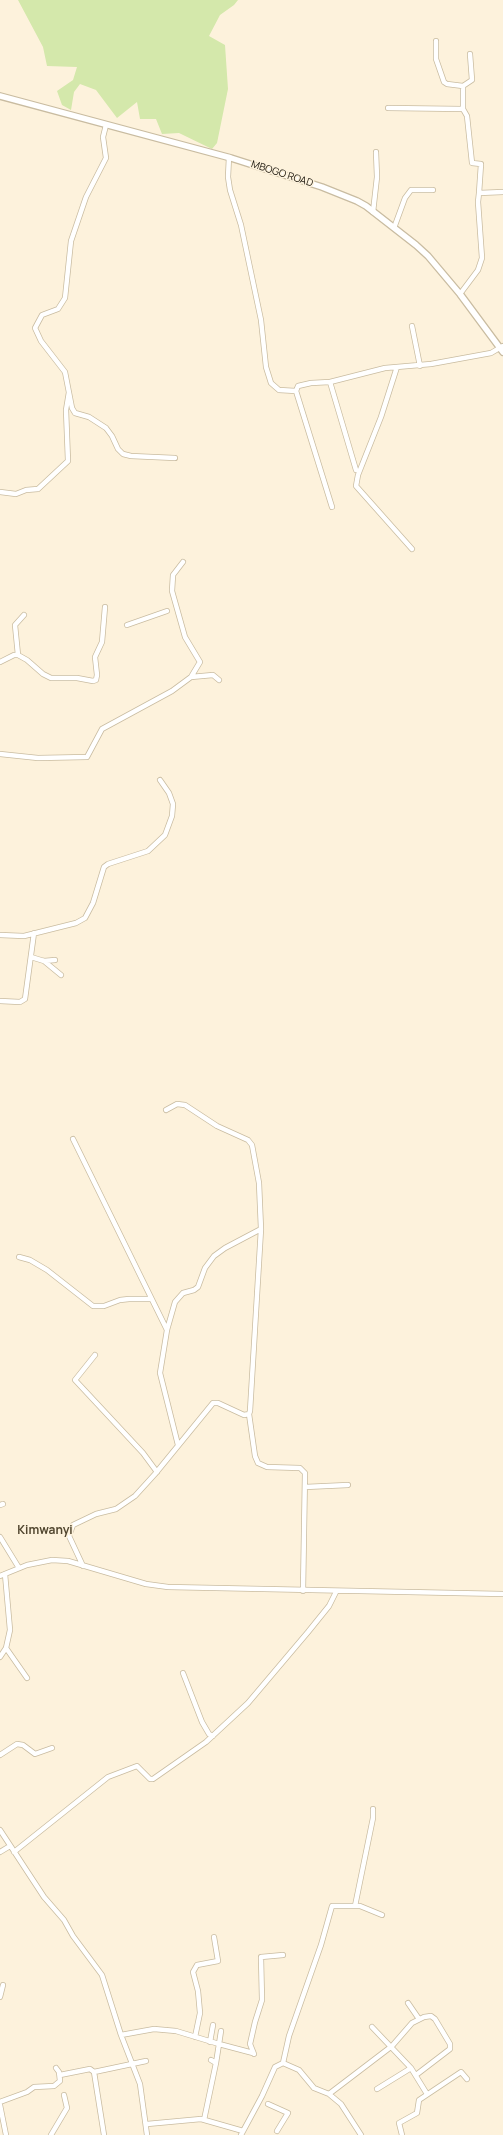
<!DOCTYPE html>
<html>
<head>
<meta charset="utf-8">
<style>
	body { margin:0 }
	canvas { display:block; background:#fdf2dc }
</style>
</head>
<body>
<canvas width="503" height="2135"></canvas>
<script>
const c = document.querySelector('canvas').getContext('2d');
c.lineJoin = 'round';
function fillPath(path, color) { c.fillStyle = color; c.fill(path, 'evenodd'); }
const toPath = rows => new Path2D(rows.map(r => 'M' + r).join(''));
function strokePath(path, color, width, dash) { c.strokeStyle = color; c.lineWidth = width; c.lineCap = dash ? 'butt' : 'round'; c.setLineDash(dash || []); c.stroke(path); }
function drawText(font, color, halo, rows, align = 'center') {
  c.font = font + ' Manrope,sans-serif'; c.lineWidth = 3; c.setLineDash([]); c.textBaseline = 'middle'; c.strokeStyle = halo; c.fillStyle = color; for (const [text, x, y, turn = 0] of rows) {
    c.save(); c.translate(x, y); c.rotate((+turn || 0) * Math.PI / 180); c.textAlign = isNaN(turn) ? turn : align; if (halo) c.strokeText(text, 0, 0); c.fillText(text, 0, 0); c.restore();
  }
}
fillPath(toPath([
	[18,0,238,0,234,5,220,15,209,36,225,45,228,89,217,143,212,149,179,133,162,134,156,119,140,119,137,102,117,118,96,90,80,84,74,92,71,110,62,105,57,91,73,80,77,67,47,66,43,47]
]), '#d4e8ab');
const minor = toPath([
	[463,86,472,80,470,54],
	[388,108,463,109,463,86,447,84,444,82,436,59,436,41],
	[463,109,467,116,472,163,481,164,479,193],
	[106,125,103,137,106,158,86,197,71,241,65,298,58,309,42,315,35,328,41,341,65,372,72,408,75,413,89,417,106,428,112,436,118,449,123,454,131,456,175,458],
	[229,157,228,177,230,190,241,225,261,320,266,367,271,383,279,390,296,391],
	[373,212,377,177,376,152],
	[394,228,405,198,411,190,433,190],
	[460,294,478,270,482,258,478,202,479,193,503,192],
	[412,326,420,366],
	[397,367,381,417,358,475,356,486,412,549],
	[330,382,356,470],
	[0,492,16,494,26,490,38,489,68,461,66,410,69,392],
	[332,507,296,391,298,386,311,383,330,382,385,368,431,364,491,353,503,346],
	[183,562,173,575,172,591,185,637,200,662,191,677],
	[127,625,167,611],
	[18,655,15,625,24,615],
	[0,662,14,655,18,655,27,660,43,674,51,678,77,678,93,681,96,680,97,675,95,657,102,642,105,607],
	[0,754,38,758,87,757,102,729,172,691,191,677,213,675,219,680],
	[0,935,24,936,76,923,85,918,93,903,104,867,108,864,148,851,165,835,172,816,173,804,169,793,160,780],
	[31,957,44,961,55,960],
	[44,961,61,975],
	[0,1001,20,1002,25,999,34,933],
	[73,1139,167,1330],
	[19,1257,30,1260,47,1270,93,1306,104,1306,120,1300,129,1299,151,1299],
	[95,1355,75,1380,143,1453,157,1472],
	[249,1414,255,1456,258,1463,267,1467,300,1468,305,1473,303,1591],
	[178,1445,160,1373,167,1330,175,1302,183,1293,194,1290,198,1287,205,1268,214,1256,225,1248,261,1229],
	[305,1487,348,1485],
	[0,1505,3,1504],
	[0,1537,19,1568],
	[83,1566,69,1536,73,1525,96,1514,116,1509,135,1496,155,1474,213,1403,218,1403,244,1415,249,1414,250,1411,261,1229,259,1183,252,1145,248,1140,217,1126,185,1105,177,1104,166,1110],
	[0,1576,27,1565,52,1560,68,1561,146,1584,168,1587,503,1594],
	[6,1648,27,1678],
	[0,1657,6,1648,10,1630,5,1574],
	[183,1673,202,1722,209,1734,213,1736],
	[0,1755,17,1744,23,1745,35,1754,52,1748],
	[0,1830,44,1897,64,1920,73,1936,102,1975,121,2035,140,2084,147,2135],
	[0,1852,10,1846],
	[14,1852,108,1777,137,1766,150,1779,153,1779,206,1742,248,1703,308,1632,329,1606,336,1592],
	[355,1906,373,1818,373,1809],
	[0,1997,3,1985],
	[408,2003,419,2019],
	[372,2027,411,2068,377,2089],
	[221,2031,219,2044,253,2053],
	[121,2035,154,2029,176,2031,219,2044,216,2063],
	[195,2037,200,2013,198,1991,193,1972,197,1965,218,1961,214,1937],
	[210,2042,213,2025],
	[254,2054,250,2044,255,2022,262,2000,261,1957,283,1955],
	[283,2063,289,2036,321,1945,332,1906,360,1906,382,1915],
	[411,2068,427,2094],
	[60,2075,90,2069,94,2072],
	[329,2094,392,2046,412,2023,424,2017,431,2016,435,2019,450,2044,450,2049,416,2075],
	[0,2102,27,2092,34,2087,54,2086,60,2081,59,2072,56,2068],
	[268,2104,288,2113,277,2131],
	[0,2105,6,2135],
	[204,2120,216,2063,211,2060],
	[147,2124,201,2119,243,2131],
	[51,2135,67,2108,64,2095],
	[104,2135,94,2072,146,2061],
	[241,2135,262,2096,275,2067,283,2063,299,2070,314,2088,329,2094,341,2104,361,2135],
	[402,2135,399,2123,417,2113,419,2100,461,2072,467,2079]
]);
const major = toPath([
	[0,96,231,158,322,187,357,201,366,206,416,245,428,256,460,294,503,352]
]);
strokePath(minor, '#c9bca1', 6);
strokePath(major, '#c9bca1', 8);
strokePath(minor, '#fff', 4.5);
strokePath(major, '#fff', 5.5);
drawText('10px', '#151007', '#fdf2dc', [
	["MBOGO ROAD",282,174,18]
]);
drawText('bold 12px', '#51462f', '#fdf2dc', [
	["Kimwanyi",45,1531]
]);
</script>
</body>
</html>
